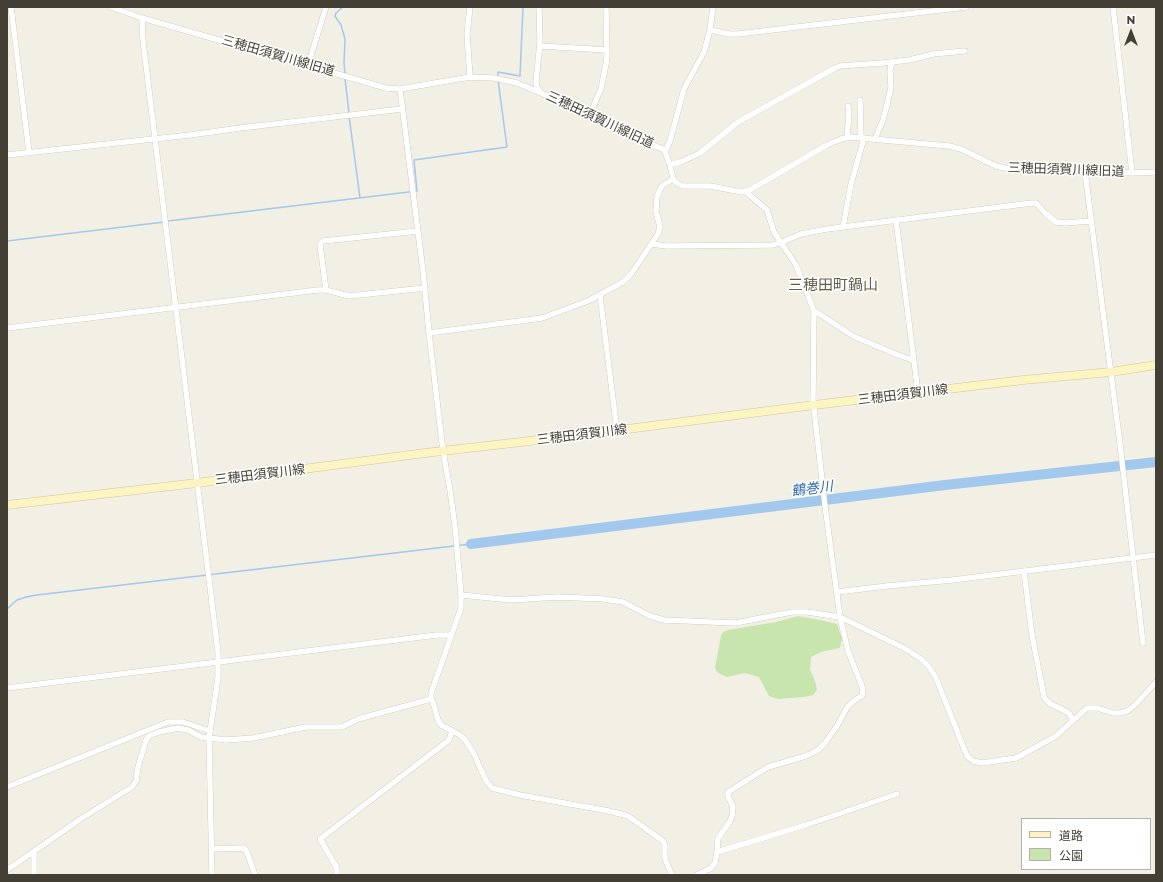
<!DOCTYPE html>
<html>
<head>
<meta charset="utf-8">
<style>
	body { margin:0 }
	#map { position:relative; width:1163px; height:882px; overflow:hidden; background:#f2efe5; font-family:Montserrat,"Noto Sans JP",sans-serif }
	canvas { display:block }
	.frame { position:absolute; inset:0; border:8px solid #443f35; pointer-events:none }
	.legend { position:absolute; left:1021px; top:818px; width:130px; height:52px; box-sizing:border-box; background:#fff; border:1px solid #b4b2ae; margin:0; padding:5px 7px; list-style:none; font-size:12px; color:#443f35 }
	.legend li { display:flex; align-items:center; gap:8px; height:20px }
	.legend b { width:20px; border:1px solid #b4b2ae }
	.north { position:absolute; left:1111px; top:12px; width:40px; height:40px; -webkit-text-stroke:3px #fff; paint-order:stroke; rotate:0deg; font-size:11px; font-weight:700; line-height:16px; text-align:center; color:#443f35 }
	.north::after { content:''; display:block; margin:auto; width:14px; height:18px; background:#443f35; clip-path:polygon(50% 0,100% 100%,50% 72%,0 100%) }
</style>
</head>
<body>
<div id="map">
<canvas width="1163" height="882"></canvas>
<div class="frame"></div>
<ul class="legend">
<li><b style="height:5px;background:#fdf4c4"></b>道路</li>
<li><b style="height:11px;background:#c8e5ae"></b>公園</li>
</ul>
<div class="north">N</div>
</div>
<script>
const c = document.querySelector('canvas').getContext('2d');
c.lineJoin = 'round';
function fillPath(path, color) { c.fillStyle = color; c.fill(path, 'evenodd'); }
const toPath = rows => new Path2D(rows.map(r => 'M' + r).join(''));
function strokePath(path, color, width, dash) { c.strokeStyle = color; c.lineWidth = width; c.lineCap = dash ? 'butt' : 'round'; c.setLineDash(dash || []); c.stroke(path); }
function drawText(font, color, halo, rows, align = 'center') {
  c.font = font + ' Montserrat,"Noto Sans JP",sans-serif'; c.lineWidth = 3; c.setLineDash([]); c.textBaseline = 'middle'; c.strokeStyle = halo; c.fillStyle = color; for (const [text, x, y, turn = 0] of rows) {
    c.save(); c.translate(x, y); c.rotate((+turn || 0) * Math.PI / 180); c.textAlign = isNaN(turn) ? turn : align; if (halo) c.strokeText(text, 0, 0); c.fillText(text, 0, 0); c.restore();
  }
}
fillPath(toPath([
	[798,616,820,620,837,624,842,638,840,648,821,652,811,657,810,670,815,681,817,690,813,695,804,697,778,699,769,696,759,677,745,673,727,677,718,673,715,668,721,636,723,632,728,630,776,622]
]), '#c8e5ae');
strokePath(toPath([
	[343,7,336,13,335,16,341,25,345,39,344,63,345,75],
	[498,76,498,72,520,76,523,7],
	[345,79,349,113],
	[349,116,360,198],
	[168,221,417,191,414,160,507,147,498,80],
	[7,241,164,222],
	[7,609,17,600,26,597,37,595,471,544],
	[7,729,7,735]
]), '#a2c8ed', 1.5);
strokePath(toPath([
	[471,544,945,485,1156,462]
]), '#a2c8ed', 10);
const minor = toPath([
	[11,7,29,152],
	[111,7,142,18,386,88,400,89,470,77,494,78,517,83,541,93,621,132,663,149,665,152,670,165,673,179,677,183,682,186,710,186,742,192,748,191,827,145,841,139,850,137,949,146,961,149,996,166,1005,168,1017,170,1035,169,1132,173,1156,172],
	[539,7,540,42,536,82,537,87,541,93],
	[1113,7,1132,173],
	[142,18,143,41,218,652,218,678,209,738,212,875],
	[710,30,729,34,738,34,966,7],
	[540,46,607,50],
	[308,65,326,7],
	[470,77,467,34,470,7],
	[400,89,423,271,429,333,443,451,450,490,455,527,461,595,461,608,431,693,431,699,433,702,438,720,441,725,460,735,466,741,474,754,481,770,487,782,492,788,520,795,609,811,628,816,663,841,665,845,665,859,672,875],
	[860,100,861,137],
	[589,116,601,89,606,64,607,56,606,7],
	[847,138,849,111,848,106],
	[875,139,883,120,887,105,891,87,890,70,892,62],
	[665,152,670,141,684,89,704,52,710,30,713,7],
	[7,155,190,135,240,128,402,109],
	[670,165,680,162,700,153,738,122,835,68,840,66,882,63,909,60,933,54,965,51],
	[1085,172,1120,444,1143,643],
	[896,220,918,393],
	[843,227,851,184,864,138],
	[651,244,667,246,773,245,785,241,801,234,827,229,1032,203,1036,203,1045,213,1056,222,1065,223,1091,221],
	[326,290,320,244,323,241,418,231],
	[600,295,617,431],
	[814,311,818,313,853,336,898,355,913,360],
	[7,328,318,290,326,290,349,296,425,288],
	[429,333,542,318,588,301,623,282,631,274,658,234,660,227,656,211,657,196,662,186,673,179],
	[1024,571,1032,635,1044,697,1049,703,1069,713,1073,721],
	[837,592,887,586,952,580,1156,555],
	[461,595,511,600,558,597,604,599,623,602,650,616,664,620,735,623,792,612,807,612,840,617,904,648,921,659,929,667,936,678,967,756,973,761,982,763,1016,758,1056,736,1087,708,1097,708,1113,713,1120,713,1127,711,1134,706,1156,682],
	[7,688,437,635,451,635],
	[7,787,168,722,183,722,210,731],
	[212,849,244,848,247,852,255,875],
	[717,852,718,838,729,823,732,816,733,807,728,796,728,792,768,767,806,756,818,750,825,743,837,726,848,706,855,700,863,695,862,686,848,651,840,617,825,506,813,400,814,311,796,265,774,232,767,210,745,191],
	[7,870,82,818,132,787,136,781,138,767,146,740,149,736,159,732,178,728,188,730,201,737,226,740,253,738,306,727,342,727,358,719,431,699],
	[34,875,34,851],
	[337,875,337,868,320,839,449,740,452,731],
	[697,875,711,868,715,863,717,852,806,825,897,794]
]);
const secondary = toPath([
	[7,505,197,483,425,453,573,436,814,405,1023,380,1111,372,1156,365]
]);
strokePath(minor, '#bdb7a8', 6);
strokePath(secondary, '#d1c696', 9);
strokePath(minor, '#fff', 5.5);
strokePath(secondary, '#fdf4c4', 8);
drawText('13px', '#443f35', '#fff', [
	["三穂田須賀川線旧道",278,56,16],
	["三穂田須賀川線旧道",600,120,25],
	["三穂田須賀川線旧道",1066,170,2],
	["三穂田須賀川線",903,395,-7],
	["三穂田須賀川線",582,435,-7],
	["三穂田須賀川線",260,475,-7]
]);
drawText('italic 14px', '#326eac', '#fff', [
	["鶴巻川",812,489,-7]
]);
drawText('15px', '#665e4c', '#fff', [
	["三穂田町鍋山",833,286]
]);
</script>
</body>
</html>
